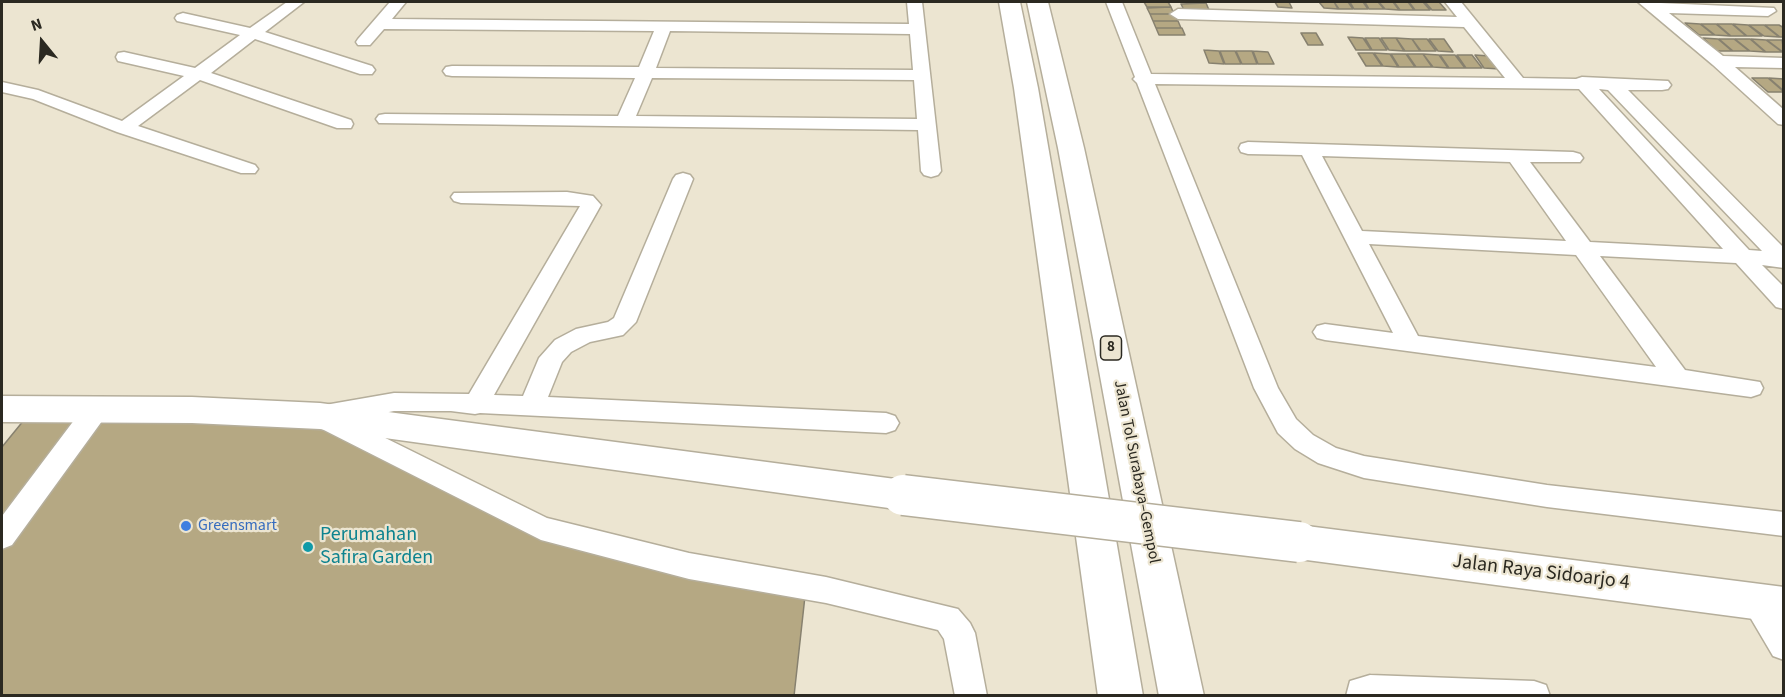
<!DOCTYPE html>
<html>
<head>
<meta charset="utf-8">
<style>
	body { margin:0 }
	#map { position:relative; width:1785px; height:697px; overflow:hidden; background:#ece5d1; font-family:"Source Sans 3",sans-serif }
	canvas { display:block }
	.frame { position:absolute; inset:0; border:3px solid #2b2921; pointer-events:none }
	.north { position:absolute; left:12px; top:12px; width:60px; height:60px; -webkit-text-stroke:4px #ece5d1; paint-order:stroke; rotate:342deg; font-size:16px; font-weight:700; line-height:24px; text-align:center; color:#2b2921 }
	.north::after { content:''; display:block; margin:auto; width:21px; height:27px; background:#2b2921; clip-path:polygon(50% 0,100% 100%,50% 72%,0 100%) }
</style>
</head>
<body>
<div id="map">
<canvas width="1785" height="697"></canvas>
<div class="frame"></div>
<div class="north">N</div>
</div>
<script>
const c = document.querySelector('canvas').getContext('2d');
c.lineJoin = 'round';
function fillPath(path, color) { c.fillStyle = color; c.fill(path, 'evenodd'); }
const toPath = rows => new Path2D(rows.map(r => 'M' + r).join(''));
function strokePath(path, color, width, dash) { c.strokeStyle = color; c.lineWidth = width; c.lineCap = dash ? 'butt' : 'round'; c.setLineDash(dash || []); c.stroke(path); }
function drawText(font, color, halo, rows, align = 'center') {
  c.font = font + ' "Source Sans 3",sans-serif'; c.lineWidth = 4.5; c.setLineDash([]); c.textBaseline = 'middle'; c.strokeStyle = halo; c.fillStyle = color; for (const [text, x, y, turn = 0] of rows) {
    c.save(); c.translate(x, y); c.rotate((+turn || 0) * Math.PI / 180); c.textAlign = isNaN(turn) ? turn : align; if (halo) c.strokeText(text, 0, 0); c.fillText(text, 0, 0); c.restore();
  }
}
const building = toPath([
	[1144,2,1168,2,1171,7,1147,7,1144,2],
	[1275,2,1289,2,1292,8,1278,7,1275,2],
	[1319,2,1334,2,1338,9,1324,8,1319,2],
	[1334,2,1348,2,1353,9,1339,9,1334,2],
	[1350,2,1363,2,1368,9,1354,9,1350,2],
	[1365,2,1378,2,1384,9,1369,9,1365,2],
	[1379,2,1393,2,1399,10,1385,9,1379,2],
	[1394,2,1408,2,1414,10,1400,10,1394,2],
	[1409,2,1423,2,1430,10,1415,10,1409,2],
	[1425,2,1439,2,1446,10,1432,10,1425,2],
	[1206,3,1209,10,1184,10,1181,4,1206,3],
	[1171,7,1174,14,1150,14,1147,8,1171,7],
	[1150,14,1174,14,1178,21,1153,21,1150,14],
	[1153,21,1178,21,1181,28,1156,28,1153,21],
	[1685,23,1700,24,1714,35,1699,35,1685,23],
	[1701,24,1716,24,1730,36,1715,35,1701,24],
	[1717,24,1732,24,1746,36,1731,36,1717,24],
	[1733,24,1748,25,1762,36,1747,36,1733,24],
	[1749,25,1764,25,1779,37,1764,36,1749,25],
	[1765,25,1779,25,1784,28,1784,37,1780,37,1765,25],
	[1156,28,1182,28,1185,35,1159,35,1156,28],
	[1301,33,1316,33,1323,45,1308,45,1301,33],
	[1348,37,1363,38,1371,50,1356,50,1348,37],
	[1365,38,1379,38,1387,50,1372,50,1365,38],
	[1381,38,1396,38,1404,51,1389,50,1381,38],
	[1396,38,1412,39,1420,51,1405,51,1396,38],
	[1703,38,1718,39,1732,51,1717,51,1703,38],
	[1412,39,1427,39,1436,51,1421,51,1412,39],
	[1429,39,1444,39,1453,52,1438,51,1429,39],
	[1719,39,1734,39,1749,51,1733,51,1719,39],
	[1735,39,1750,39,1765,52,1750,51,1735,39],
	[1751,39,1766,40,1782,52,1766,52,1751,39],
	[1767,40,1782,40,1784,52,1783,52,1767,40],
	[1204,50,1219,51,1224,64,1209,63,1204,50],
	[1220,51,1235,51,1241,64,1225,64,1220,51],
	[1236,51,1252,51,1257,64,1242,64,1236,51],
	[1253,51,1268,52,1274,64,1258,64,1253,51],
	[1358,53,1373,53,1382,66,1366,66,1358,53],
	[1374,53,1390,54,1398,67,1383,66,1374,53],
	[1391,54,1406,54,1415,67,1399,67,1391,54],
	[1407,54,1423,54,1432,67,1416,67,1407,54],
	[1423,54,1439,55,1448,68,1433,67,1423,54],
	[1440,55,1455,55,1465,68,1449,68,1440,55],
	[1457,55,1472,55,1482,68,1466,68,1457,55],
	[1475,55,1490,56,1500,69,1484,68,1475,55],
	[1752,78,1768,78,1784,92,1768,92,1752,78],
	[1769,78,1784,79,1784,91,1769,78],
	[33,409,320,416,541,528,806,587,794,696,2,696,2,447,33,409]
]);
fillPath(building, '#b5a883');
strokePath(building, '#87816f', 1.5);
const street = toPath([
	[287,2,304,2,265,32,372,66,375,70,372,74,360,74,255,39,211,73,351,120,353,124,351,128,337,128,200,80,138,126,255,165,258,169,255,173,241,173,117,132,33,99,2,92,2,82,38,90,122,121,184,76,118,61,116,57,118,53,124,52,195,68,240,35,177,21,175,18,177,15,183,13,250,28,287,2],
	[390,2,406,2,392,19,909,24,907,2,922,2,941,171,938,175,931,177,924,175,921,171,918,130,379,123,376,119,379,115,385,114,618,116,635,78,452,76,446,75,443,71,446,67,452,66,639,67,654,31,384,29,370,45,358,45,356,42,358,39,390,2],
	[670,31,910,34,913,70,656,68,670,31],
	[652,78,914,80,917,119,636,116,652,78],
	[1106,2,1122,2,1151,74,1505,78,1464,27,1178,19,1170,14,1178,9,1457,17,1445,2,1461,2,1523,78,1576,79,1582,77,1668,81,1671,85,1668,89,1662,90,1628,90,1784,248,1784,268,1762,265,1784,287,1784,309,1776,307,1736,263,1600,256,1685,370,1760,382,1763,388,1760,394,1751,397,1325,340,1317,338,1313,332,1317,326,1325,324,1393,333,1302,155,1248,154,1241,152,1239,148,1241,144,1248,142,1573,152,1580,154,1583,158,1580,162,1530,162,1590,242,1723,249,1579,89,1155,84,1278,388,1296,419,1313,435,1336,448,1364,456,1547,485,1784,512,1784,536,1547,507,1364,478,1318,463,1295,449,1278,433,1254,388,1137,83,1133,79,1135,77,1106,2],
	[1599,89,1608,90,1762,251,1749,250,1599,89],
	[1322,156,1510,162,1566,241,1362,231,1322,156],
	[1369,244,1576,255,1656,367,1418,336,1369,244],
	[1638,2,1774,8,1776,11,1768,16,1669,13,1723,56,1784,58,1784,68,1735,67,1784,110,1784,125,1778,124,1713,65,1638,2],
	[683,173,690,175,693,179,636,322,623,335,590,342,571,352,562,362,548,397,886,413,895,416,899,423,895,430,886,433,480,413,475,414,451,411,394,411,349,420,547,518,689,553,826,577,958,609,970,623,975,633,987,696,955,696,944,639,938,630,826,603,689,579,541,540,316,426,312,415,316,408,325,405,394,393,469,394,580,206,461,203,454,201,451,197,454,193,567,192,593,196,601,205,494,395,523,396,539,358,555,340,576,329,608,322,614,318,673,179,676,175,683,173],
	[96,401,105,403,109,410,105,417,12,545,2,549,2,516,87,403,96,401],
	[1755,587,1766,591,1784,618,1784,660,1773,656,1740,600,1744,591,1755,587],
	[1370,675,1534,681,1546,685,1550,696,1346,696,1350,681,1370,675]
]);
const secondary = toPath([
	[2,396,192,397,320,403,903,480,916,484,922,495,916,506,903,510,320,429,192,423,2,422,2,396],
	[1299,525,1784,587,1784,623,1299,559,1285,554,1279,542,1285,530,1299,525]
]);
const highway = toPath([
	[999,2,1020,2,1038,88,1143,696,1098,696,1014,88,999,2],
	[1027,2,1048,2,1084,148,1204,696,1159,696,1058,148,1027,2]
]);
strokePath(street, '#b5ae9b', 3);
strokePath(secondary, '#b5ae9b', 3);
strokePath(highway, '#b5ae9b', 3);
fillPath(street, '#fff');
fillPath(secondary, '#fff');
fillPath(highway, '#fff');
const secondaryBridge = toPath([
	[903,495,1299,542]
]);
strokePath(secondaryBridge, '#b5ae9b', 43, []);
strokePath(secondaryBridge, '#fff', 40);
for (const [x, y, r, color] of [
	[186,526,6,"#3f7fe0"],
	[308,547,6,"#0f9aa8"]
]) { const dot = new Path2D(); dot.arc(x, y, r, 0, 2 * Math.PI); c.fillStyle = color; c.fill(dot); strokePath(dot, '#ece5d1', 2); }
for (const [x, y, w] of [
	[1111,348,21]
]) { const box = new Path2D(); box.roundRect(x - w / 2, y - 12, w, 24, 4.5); c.fillStyle = '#ece5d1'; c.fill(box); strokePath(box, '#2b2921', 1.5); }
drawText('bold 15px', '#2b2921', null, [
	["8",1111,348]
]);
drawText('16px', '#2b2921', '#ece5d1', [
	["Jalan Tol Surabaya–Gempol",1136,472,79]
]);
drawText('16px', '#366cbe', '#ece5d1', [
	["Greensmart",198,526]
], 'left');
drawText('20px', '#0d838f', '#ece5d1', [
	["Perumahan",320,536],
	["Safira Garden",320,559]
], 'left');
drawText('20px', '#2b2921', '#ece5d1', [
	["Jalan Raya Sidoarjo 4",1541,573,7]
]);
</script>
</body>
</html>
